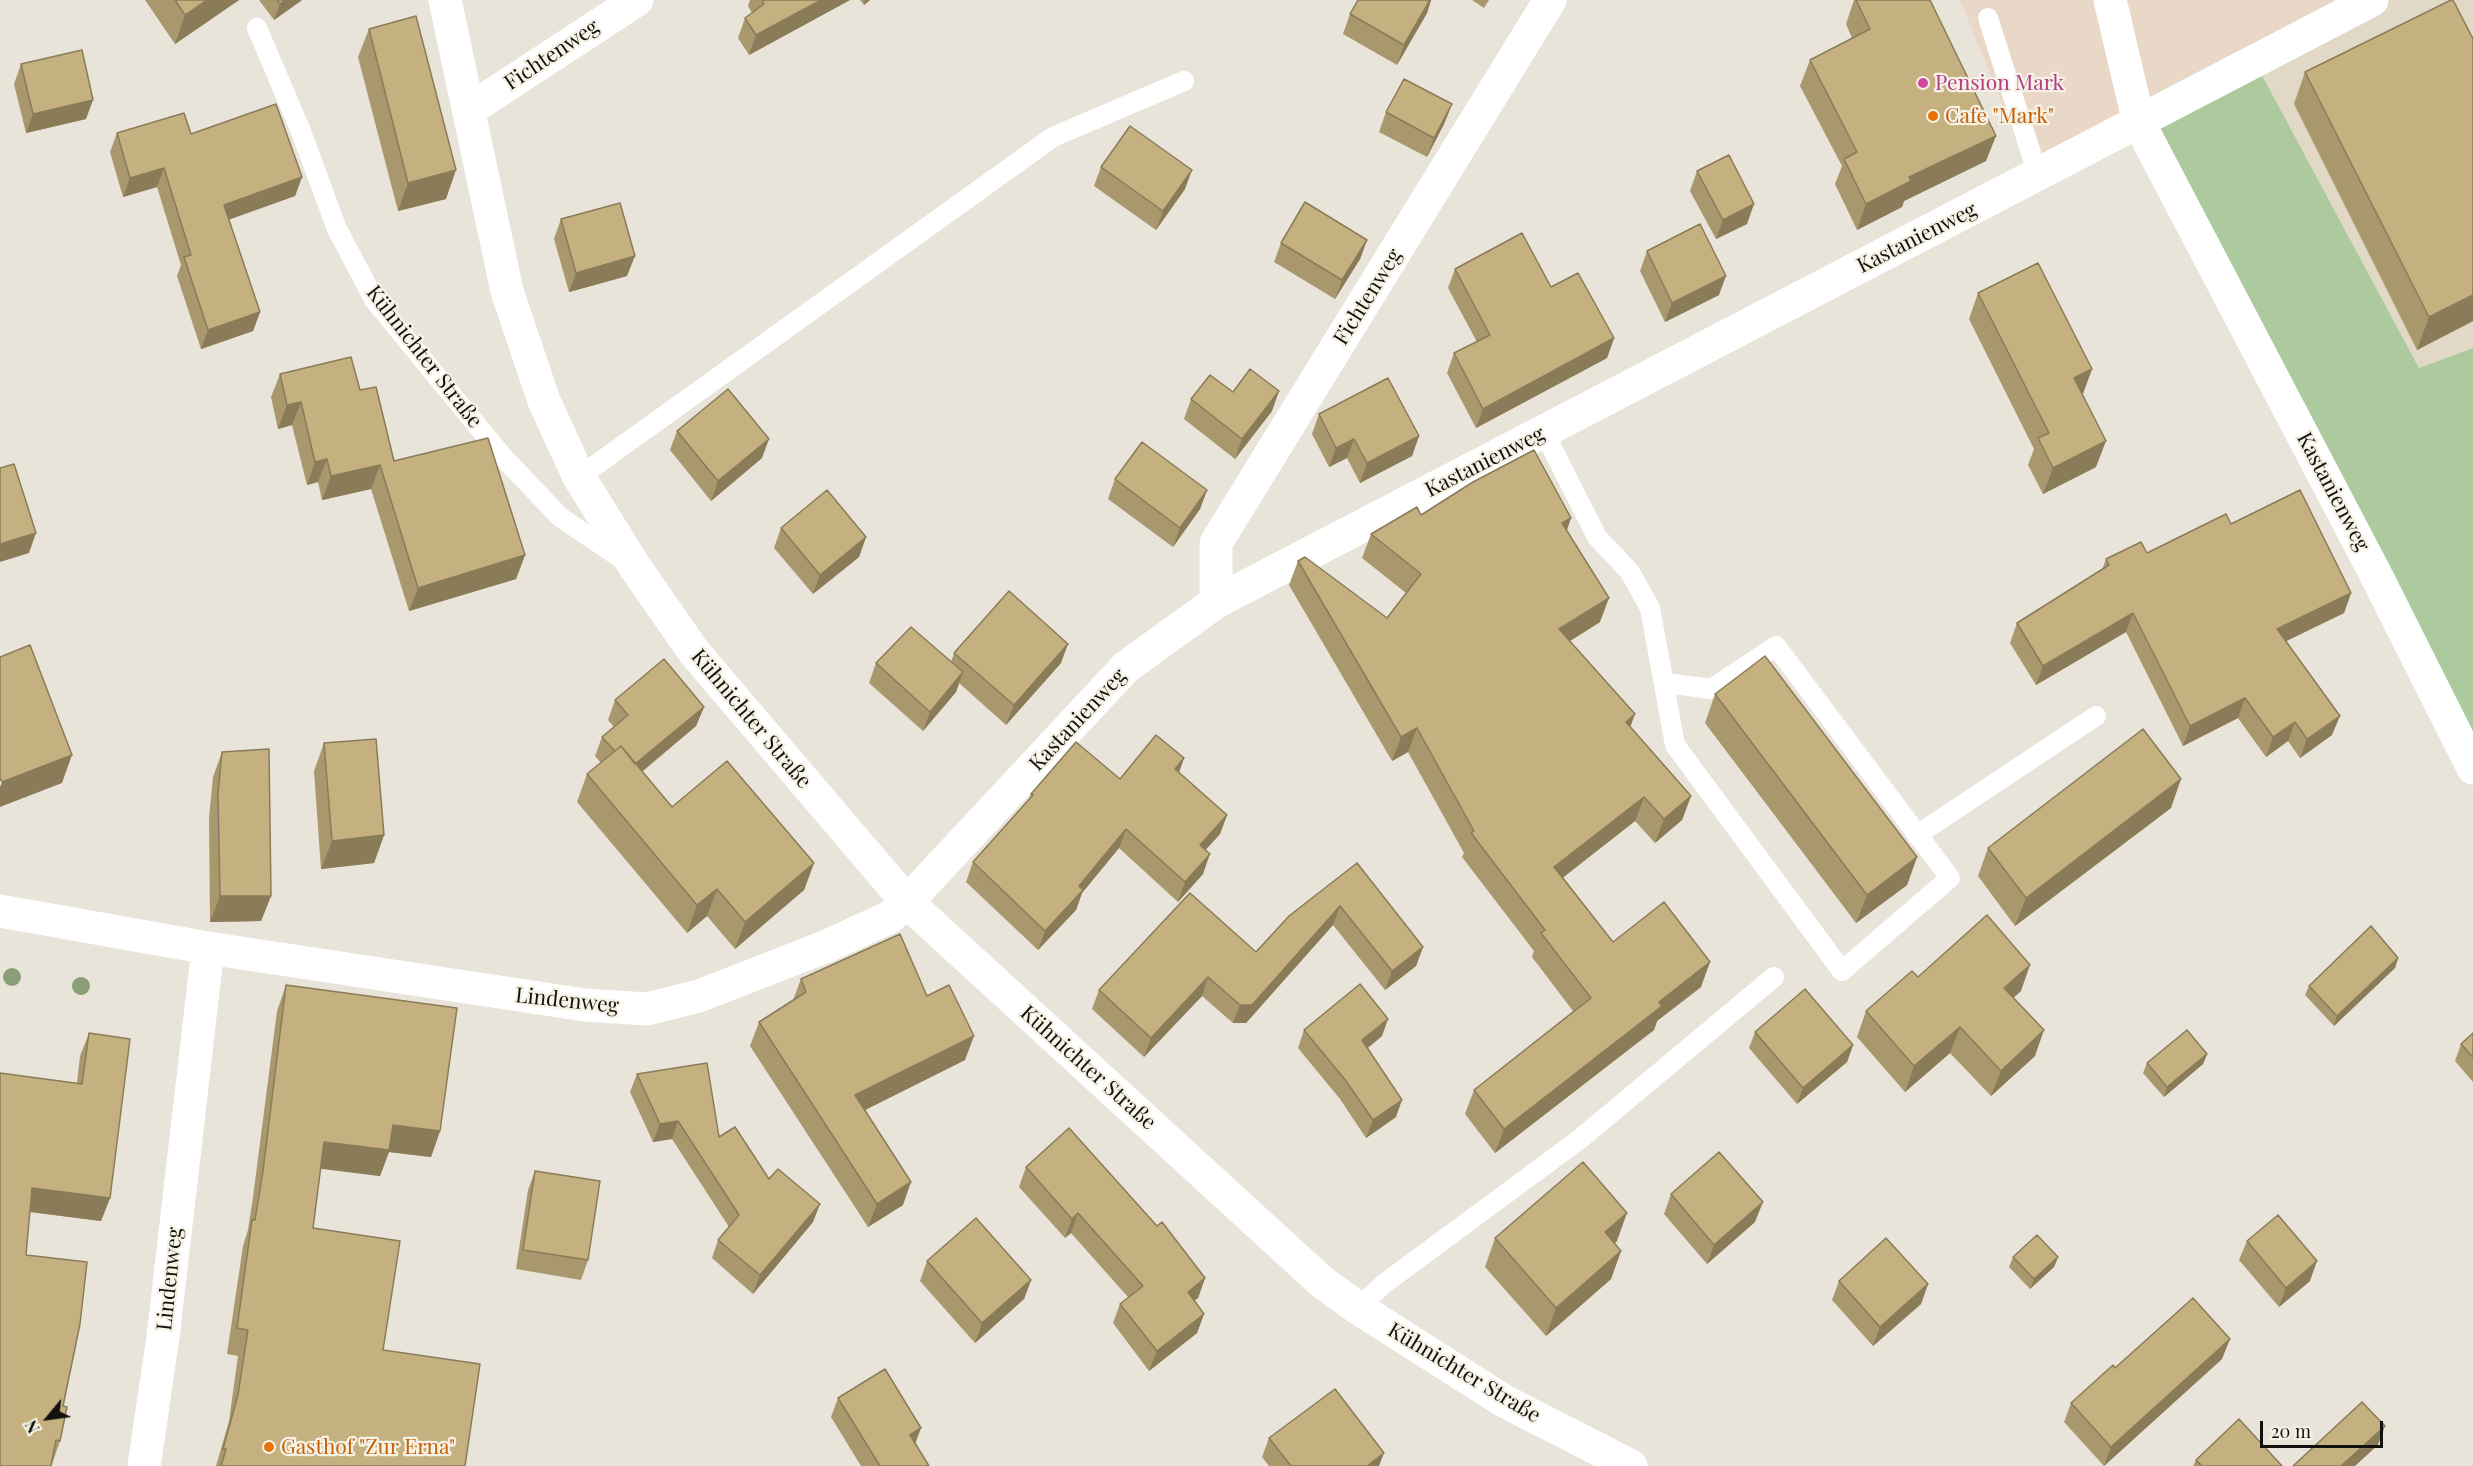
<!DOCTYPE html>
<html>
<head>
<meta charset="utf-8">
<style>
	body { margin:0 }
	#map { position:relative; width:2473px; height:1466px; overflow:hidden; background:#e9e4d9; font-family:"Playfair Display",serif }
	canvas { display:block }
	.north { position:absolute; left:18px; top:1388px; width:60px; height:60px; -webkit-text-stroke:4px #f6f2e6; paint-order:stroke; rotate:241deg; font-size:16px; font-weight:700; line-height:24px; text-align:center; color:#13110d }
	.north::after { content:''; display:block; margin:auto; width:21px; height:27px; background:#13110d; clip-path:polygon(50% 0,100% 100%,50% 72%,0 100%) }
	.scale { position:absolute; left:2260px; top:1421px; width:123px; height:27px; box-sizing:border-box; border:3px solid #13110d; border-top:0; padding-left:8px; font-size:18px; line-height:21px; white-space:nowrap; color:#13110d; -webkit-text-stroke:4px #f6f2e6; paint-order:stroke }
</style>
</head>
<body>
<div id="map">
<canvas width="2473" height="1466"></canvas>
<div class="north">N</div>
<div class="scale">20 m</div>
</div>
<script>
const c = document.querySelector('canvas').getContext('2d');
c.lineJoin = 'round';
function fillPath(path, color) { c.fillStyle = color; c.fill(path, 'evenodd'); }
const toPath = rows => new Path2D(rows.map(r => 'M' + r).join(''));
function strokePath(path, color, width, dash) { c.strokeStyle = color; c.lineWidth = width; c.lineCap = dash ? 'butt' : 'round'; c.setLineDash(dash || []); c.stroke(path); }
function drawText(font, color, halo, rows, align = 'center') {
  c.font = font + ' "Playfair Display",serif'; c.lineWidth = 4.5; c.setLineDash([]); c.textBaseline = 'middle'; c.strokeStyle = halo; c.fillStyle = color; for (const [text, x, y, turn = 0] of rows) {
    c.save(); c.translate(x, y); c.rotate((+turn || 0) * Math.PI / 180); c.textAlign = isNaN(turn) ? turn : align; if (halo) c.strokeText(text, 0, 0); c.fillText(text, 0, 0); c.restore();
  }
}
fillPath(toPath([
	[1960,0,2334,0,2340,13,2031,175]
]), '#e9d7c7');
fillPath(toPath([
	[2377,0,2473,0,2473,348,2419,368,2256,64]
]), '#e1d9c6');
fillPath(toPath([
	[2256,64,2419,368,2473,348,2473,766,2142,124]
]), '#adca9f');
strokePath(toPath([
	[1988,18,2038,175],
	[257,28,300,129,337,229,375,301,503,457,560,517,625,561],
	[1544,432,1597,537,1630,572,1650,608,1675,745,1842,971,1950,878,1776,646,1711,689,1666,683],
	[579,477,1053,137,1184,81],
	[1917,835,2096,716],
	[1358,1308,1385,1283,1580,1139,1774,977]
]), '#fff', 20);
strokePath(toPath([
	[2110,0,2139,123,2375,573,2473,768],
	[469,110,637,0],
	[1216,602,1216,543,1550,0],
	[0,911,208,948,585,1005,647,1009,699,996,827,946,890,917,907,902,1126,667,1216,602,2372,0],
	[144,1466,163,1337,208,948]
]), '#fff', 33);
strokePath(toPath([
	[445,0,507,291,544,401,579,477,635,567,694,652,907,902,1322,1282,1358,1308,1504,1401,1631,1466]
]), '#fff', 33);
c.fillStyle = '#8a9e77';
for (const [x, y] of [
	[12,977],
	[81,986]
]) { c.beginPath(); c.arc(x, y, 9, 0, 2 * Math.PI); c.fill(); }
fillPath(toPath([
	[145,0,239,0,175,44],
	[259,0,302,0,274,20],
	[750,0,850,0,749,55,738,38,745,18,752,13,748,6],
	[860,0,870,0,864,5],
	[1358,0,1431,0,1427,13,1397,65,1343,34,1350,14],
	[1472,0,1489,0,1484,8],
	[1854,0,1930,0,1986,161,1904,201,1902,207,1857,230,1835,184,1842,166,1800,86,1810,60,1852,38,1846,24],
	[369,29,446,199,398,211,358,57],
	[21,64,86,119,26,133,14,84],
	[2305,72,2473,321,2417,350,2294,104],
	[1452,104,1444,124,1427,157,1379,132,1386,112],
	[117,133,191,134,302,177,295,196,228,219,260,312,253,331,201,349,177,276,181,265,157,187,123,197,110,152],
	[1101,167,1185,189,1156,230,1094,186],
	[1697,171,1747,224,1716,239,1690,191],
	[561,219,627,276,569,292,554,239],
	[1367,240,1360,259,1335,299,1274,262,1281,243],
	[1647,251,1719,295,1665,322,1640,271],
	[1455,269,1551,287,1614,338,1607,358,1476,428,1447,373,1454,353,1477,342,1448,288],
	[1978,293,2092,369,2083,394,2096,467,2043,494,2028,465,2034,449,1969,319],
	[280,374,360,390,394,461,525,555,516,579,409,611,371,489,322,500,318,482,307,485,292,425,278,429,271,397],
	[1233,392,1272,411,1235,459,1184,419,1191,399],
	[1319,414,1419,436,1412,456,1360,483,1347,458,1329,467,1312,434],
	[677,431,762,458,711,501,670,450],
	[1115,479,1207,490,1200,509,1173,547,1108,499],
	[1421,515,1567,530,1600,622,1570,641,1630,727,1691,796,1682,820,1655,843,1635,821,1563,877,1613,942,1701,987,1657,1021,1654,1030,1495,1153,1465,1114,1474,1090,1573,1011,1532,957,1534,951,1462,857,1464,853,1408,752,1392,761,1289,585,1298,561,1387,618,1406,593,1362,558,1371,534],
	[2231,524,2351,593,2344,613,2286,641,2332,735,2300,758,2288,741,2266,757,2238,718,2183,746,2126,632,2036,685,2010,643,2017,623,2102,570,2106,559,2147,553],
	[781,528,866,537,859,557,813,594,774,548],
	[954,653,1061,663,1006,725,959,683,956,692,923,731,869,683,876,663,951,662],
	[1715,694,1917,857,1907,885,1856,923,1705,723],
	[615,700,704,707,696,726,642,772,672,807,814,863,804,890,735,949,707,916,687,933,577,802,587,774,601,763,595,756,602,737,614,727,608,720],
	[324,743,384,835,374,863,321,869,314,771],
	[222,752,271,896,261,921,210,922,209,818,213,777],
	[1184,758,1179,772,1227,815,1220,834,1205,850,1203,874,1178,902,1119,848,1082,893,1076,910,1038,950,966,882,973,862,1029,800,1031,794,1120,779],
	[2171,808,2015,926,1978,876,1988,848],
	[1357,863,1423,947,1416,966,1385,990,1333,925,1246,1023,1233,1023,1202,996,1144,1057,1092,1009,1099,990,1256,952],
	[2398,958,2395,968,2334,1026,2305,995,2309,986],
	[1918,977,2021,991,2013,998,2035,1056,1991,1096,1950,1053,1905,1092,1857,1037,1866,1011],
	[801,979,927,996,965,1060,865,1110,903,1205,868,1227,750,1046,759,1022,793,1000],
	[286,985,440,1131,431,1157,389,1152,380,1176,320,1168,313,1228,383,1350,465,1466,216,1466,229,1421,238,1356,227,1354,243,1246,248,1230,253,1197,277,1011],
	[1304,1030,1382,1036,1367,1048,1396,1117,1366,1138,1340,1099,1298,1048],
	[1755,1032,1853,1045,1847,1062,1797,1104,1749,1048],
	[89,1033,110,1198,101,1221,30,1212,26,1255,63,1406,60,1441,52,1464,0,1073,77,1083,80,1056],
	[2473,1033,2473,1082,2455,1061,2461,1044],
	[2207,1054,2203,1064,2164,1097,2143,1073,2147,1063],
	[637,1074,719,1137,769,1179,813,1222,753,1294,712,1258,718,1240,729,1227,672,1139,653,1142,630,1092],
	[1026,1167,1157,1226,1205,1278,1198,1298,1194,1301,1204,1314,1197,1333,1149,1371,1113,1323,1120,1304,1128,1297,1071,1233,1065,1238,1019,1187],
	[535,1171,588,1260,581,1280,516,1269,528,1190],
	[1671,1194,1755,1222,1707,1264,1664,1214],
	[1495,1238,1617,1241,1615,1243,1621,1251,1611,1279,1546,1336,1485,1267],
	[2247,1241,2310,1281,2279,1307,2239,1260],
	[2013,1257,2058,1257,2054,1267,2030,1289,2009,1267],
	[927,1261,1031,1280,1024,1299,975,1343,920,1281],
	[1839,1281,1928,1284,1921,1304,1873,1346,1832,1300],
	[2222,1359,2104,1466,2064,1422,2071,1403],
	[838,1398,915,1444,929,1466,861,1466,831,1417],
	[1269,1438,1379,1466,1269,1466,1262,1457],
	[2196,1460,2282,1466,2193,1466]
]), '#a9976d');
fillPath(toPath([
	[207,0,239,0,175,44,185,15],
	[285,0,302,0,274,20,280,4],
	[821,0,850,0,749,55,756,35],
	[865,0,870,0,864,5],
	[1430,0,1431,0,1427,13,1397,65,1404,45],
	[93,100,86,119,26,133,33,114],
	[1452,104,1444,124,1427,157,1434,138],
	[1996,136,1986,161,1904,201,1902,207,1857,230,1866,204,1909,177],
	[164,168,157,187,123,197,130,178],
	[456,170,446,199,398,211,408,183],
	[1192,170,1185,189,1156,230,1163,211],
	[302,177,295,196,217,224,224,205],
	[1754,204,1747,224,1716,239,1723,220],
	[1367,240,1360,259,1335,299,1342,280],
	[635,256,627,276,569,292,576,273],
	[1726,276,1719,295,1665,322,1672,303],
	[2473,295,2473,321,2417,350,2429,317],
	[260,312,253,331,201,349,208,330],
	[1614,338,1607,358,1476,428,1483,409],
	[2092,369,2082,396,2074,378],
	[1279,391,1272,411,1235,459,1242,439],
	[301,402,292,425,278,429,287,405],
	[1419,436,1412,456,1360,483,1367,463],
	[769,439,762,458,711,501,718,481],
	[1354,439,1347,458,1329,467,1336,448],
	[2106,441,2096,467,2043,494,2053,468],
	[327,459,318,482,307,485,315,462],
	[380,465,371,489,322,500,331,476],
	[1207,490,1200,509,1173,547,1180,528],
	[1571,518,1563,542,1562,523],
	[36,533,29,553,0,562,0,544],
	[866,537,859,557,813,594,820,575],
	[525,555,516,579,409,611,418,588],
	[2351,593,2344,613,2270,649,2277,629],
	[1609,598,1600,622,1551,653,1559,629],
	[2133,613,2126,632,2036,685,2043,666],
	[1068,644,1061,663,1006,725,1014,705],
	[963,672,956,692,923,731,930,712],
	[2245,698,2238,718,2183,746,2190,726],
	[704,707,696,726,623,787,630,768],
	[1635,714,1626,739,1626,722],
	[2340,716,2332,735,2300,758,2307,739],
	[2295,722,2288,741,2266,757,2273,737],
	[1417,728,1408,752,1392,761,1401,737],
	[72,755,62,783,0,807,0,787,2,782],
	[1184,758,1177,778,1175,769],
	[2181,779,2171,808,2015,926,2026,898],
	[1691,796,1682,820,1655,843,1664,819],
	[1644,797,1635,821,1546,891,1554,867],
	[1227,815,1220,834,1193,864,1200,845],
	[1126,829,1119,848,1082,893,1076,910,1038,950,1045,931,1079,886],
	[384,835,374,863,321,869,332,841],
	[1210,854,1203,874,1178,902,1185,882],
	[1917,857,1907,885,1856,923,1867,895],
	[814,863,804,890,735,949,745,922],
	[717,889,707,916,687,933,697,905],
	[220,896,271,896,261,921,210,922],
	[1340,906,1333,925,1246,1023,1233,1023,1240,1005],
	[1423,947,1416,966,1385,990,1392,971],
	[2398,958,2395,968,2334,1026,2337,1016],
	[1710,962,1701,987,1657,1021,1654,1030,1495,1153,1504,1129,1659,1002],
	[2030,965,2021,991,1995,1014,2004,988],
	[1208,977,1202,996,1144,1057,1151,1038],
	[1388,1019,1382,1036,1356,1058,1362,1040],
	[1960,1027,1950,1053,1905,1092,1914,1066],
	[2044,1030,2035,1056,1991,1096,2001,1071],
	[974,1036,965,1060,847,1119,855,1095],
	[1853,1045,1847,1062,1797,1104,1803,1088],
	[2207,1054,2203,1064,2164,1097,2167,1087],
	[1402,1100,1396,1117,1366,1138,1373,1120],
	[678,1121,672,1139,653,1142,660,1124],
	[393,1125,440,1131,431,1157,389,1152,380,1176,314,1168,324,1142],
	[911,1182,903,1205,868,1227,877,1204],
	[32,1188,110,1198,101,1221,23,1211],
	[1763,1202,1755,1222,1707,1264,1714,1245],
	[820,1204,813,1222,753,1294,760,1275],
	[1078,1213,1071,1233,1065,1238,1072,1219],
	[1627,1213,1617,1241,1594,1260,1605,1232],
	[1621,1251,1611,1279,1546,1336,1556,1308],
	[2058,1257,2054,1267,2030,1289,2034,1279],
	[2317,1261,2310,1281,2279,1307,2286,1288],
	[1205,1278,1198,1298,1180,1311,1188,1292],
	[1031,1280,1024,1299,975,1343,982,1323],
	[1928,1284,1921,1304,1873,1346,1880,1327],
	[1204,1314,1197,1333,1149,1371,1157,1351],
	[2230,1339,2222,1359,2104,1466,2111,1447],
	[2385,1426,2378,1445,2355,1466,2341,1466],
	[921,1428,914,1447,910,1435],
	[1384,1453,1379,1466,1367,1466]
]), '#8a7b59');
const building = toPath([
	[175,0,207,0,185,15,175,0],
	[277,0,285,0,280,4,277,0],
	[762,0,821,0,756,35,745,18,764,4,762,0],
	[1358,0,1430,0,1404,45,1350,14,1358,0],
	[1856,0,1930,0,1996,136,1909,177,1911,181,1866,204,1844,159,1857,152,1810,60,1870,29,1856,0],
	[2451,0,2453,0,2473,39,2473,295,2429,317,2305,72,2451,0],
	[416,16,456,170,408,183,369,29,416,16],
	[82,50,93,100,33,114,21,64,82,50],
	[1404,79,1452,104,1434,138,1386,112,1404,79],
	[276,104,302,177,224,205,260,312,208,330,184,257,191,255,164,168,130,178,117,133,184,113,191,134,276,104],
	[1130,126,1192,170,1163,211,1101,167,1130,126],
	[1729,155,1754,204,1723,220,1697,171,1729,155],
	[1305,202,1367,240,1342,280,1281,243,1305,202],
	[620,203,635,256,576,273,561,219,620,203],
	[1700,224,1726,276,1672,303,1647,251,1700,224],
	[1522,233,1551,287,1578,273,1614,338,1483,409,1454,353,1490,335,1455,269,1522,233],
	[2038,263,2092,369,2074,378,2106,441,2053,468,2038,438,2049,433,1978,293,2038,263],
	[351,357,360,390,376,387,394,461,488,438,525,555,418,588,380,465,331,476,327,459,315,462,301,402,287,405,280,374,351,357],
	[1250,369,1279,391,1242,439,1191,399,1210,375,1233,392,1250,369],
	[1388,378,1419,436,1367,463,1354,439,1336,448,1319,414,1388,378],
	[728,389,769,439,718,481,677,431,728,389],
	[1142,442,1207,490,1180,528,1115,479,1142,442],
	[1534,450,1571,518,1562,523,1609,598,1559,629,1635,714,1626,722,1691,796,1664,819,1644,797,1554,867,1613,942,1664,902,1710,962,1659,1002,1662,1006,1504,1129,1474,1090,1591,998,1541,933,1545,930,1471,833,1474,831,1417,728,1401,737,1298,561,1305,557,1387,618,1421,574,1371,534,1417,507,1421,515,1473,482,1534,450],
	[14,464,36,533,0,544,0,468,14,464],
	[827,490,866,537,820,575,781,528,827,490],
	[2300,490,2351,593,2277,629,2340,716,2307,739,2295,722,2273,737,2245,698,2190,726,2133,613,2043,666,2017,623,2109,565,2106,559,2141,542,2147,553,2226,514,2231,524,2300,490],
	[1009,591,1068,644,1014,705,954,653,1009,591],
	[911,627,963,672,930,712,876,663,911,627],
	[30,645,72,755,2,782,0,778,0,657,30,645],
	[1765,656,1917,857,1867,895,1715,694,1765,656],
	[664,659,704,707,635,764,621,746,615,751,602,737,628,715,615,700,664,659],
	[2143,729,2181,779,2026,898,1988,848,2143,729],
	[1156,735,1184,758,1175,769,1227,815,1200,845,1210,854,1185,882,1126,829,1079,886,1083,890,1045,931,973,862,1033,795,1031,794,1076,742,1120,779,1156,735],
	[376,739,384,835,332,841,324,743,376,739],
	[621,746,672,807,727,761,814,863,745,922,717,889,697,905,587,774,621,746],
	[269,749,271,896,220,896,218,793,222,752,269,749],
	[1357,863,1423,947,1392,971,1340,906,1252,1005,1240,1005,1208,977,1151,1038,1099,990,1190,893,1256,952,1289,916,1357,863],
	[1987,915,2030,965,2004,988,2044,1030,2001,1071,1960,1027,1914,1066,1866,1011,1912,971,1918,977,1987,915],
	[2371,926,2398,958,2337,1016,2309,986,2371,926],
	[900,934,927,996,949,985,974,1036,855,1095,911,1182,877,1204,759,1022,806,992,801,979,900,934],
	[1360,984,1388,1019,1362,1040,1402,1100,1373,1120,1346,1081,1304,1030,1360,984],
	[286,985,457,1008,440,1131,393,1125,389,1150,324,1142,313,1228,400,1241,383,1350,480,1364,465,1466,221,1466,226,1449,223,1449,238,1395,248,1330,237,1328,252,1220,255,1220,263,1171,286,985],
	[1805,989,1853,1045,1803,1088,1755,1032,1805,989],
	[2187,1030,2207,1054,2167,1087,2147,1063,2187,1030],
	[89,1033,130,1039,110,1198,32,1188,26,1255,87,1262,80,1324,63,1406,67,1407,60,1441,56,1440,51,1466,0,1466,0,1073,82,1084,89,1033],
	[2473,1033,2473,1057,2461,1044,2473,1033],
	[707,1063,719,1137,735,1127,769,1179,778,1169,820,1204,760,1275,718,1240,739,1215,678,1121,660,1124,637,1074,707,1063],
	[1069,1128,1157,1226,1162,1222,1205,1278,1188,1292,1204,1314,1157,1351,1120,1304,1143,1286,1078,1213,1072,1219,1026,1167,1069,1128],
	[1719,1152,1763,1202,1714,1245,1671,1194,1719,1152],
	[1583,1162,1627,1213,1605,1232,1621,1251,1556,1308,1495,1238,1583,1162],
	[535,1171,600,1181,588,1260,523,1250,535,1171],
	[2278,1215,2317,1261,2286,1288,2247,1241,2278,1215],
	[976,1218,1031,1280,982,1323,927,1261,976,1218],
	[2037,1235,2058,1257,2034,1279,2013,1257,2037,1235],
	[1886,1238,1928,1284,1880,1327,1839,1281,1886,1238],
	[2193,1298,2230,1339,2111,1447,2071,1403,2113,1365,2115,1368,2193,1298],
	[885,1369,921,1428,910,1435,929,1466,880,1466,838,1398,885,1369],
	[1335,1389,1384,1453,1367,1466,1291,1466,1269,1438,1335,1389],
	[2362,1402,2385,1426,2341,1466,2293,1466,2362,1402],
	[2239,1419,2282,1466,2202,1466,2196,1460,2239,1419]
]);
fillPath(building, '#c5b07f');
strokePath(building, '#8a7b59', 1.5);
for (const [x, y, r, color] of [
	[1923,83,6,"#d1479c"],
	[1933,116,6,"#e8710a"],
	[269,1447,6,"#e8710a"]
]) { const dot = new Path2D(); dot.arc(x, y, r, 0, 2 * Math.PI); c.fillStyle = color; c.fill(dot); strokePath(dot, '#f6f2e6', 2); }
drawText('21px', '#13110d', '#f6f2e6', [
	["Fichtenweg",552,55,-34],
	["Kastanienweg",1917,238,-27],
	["Fichtenweg",1368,297,-58],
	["Kühnichter Straße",424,357,52],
	["Kastanienweg",1485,462,-27],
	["Kastanienweg",2333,492,62],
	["Kühnichter Straße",751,719,50],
	["Kastanienweg",1078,720,-47],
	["Lindenweg",567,1001,6],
	["Kühnichter Straße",1088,1068,42],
	["Lindenweg",170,1279,-84],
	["Kühnichter Straße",1464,1373,31]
]);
drawText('21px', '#b23c85', '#f6f2e6', [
	["Pension Mark",1935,83]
], 'left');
drawText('21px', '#c56008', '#f6f2e6', [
	["Cafe \"Mark\"",1945,116],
	["Gasthof \"Zur Erna\"",281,1447]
], 'left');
</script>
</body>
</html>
